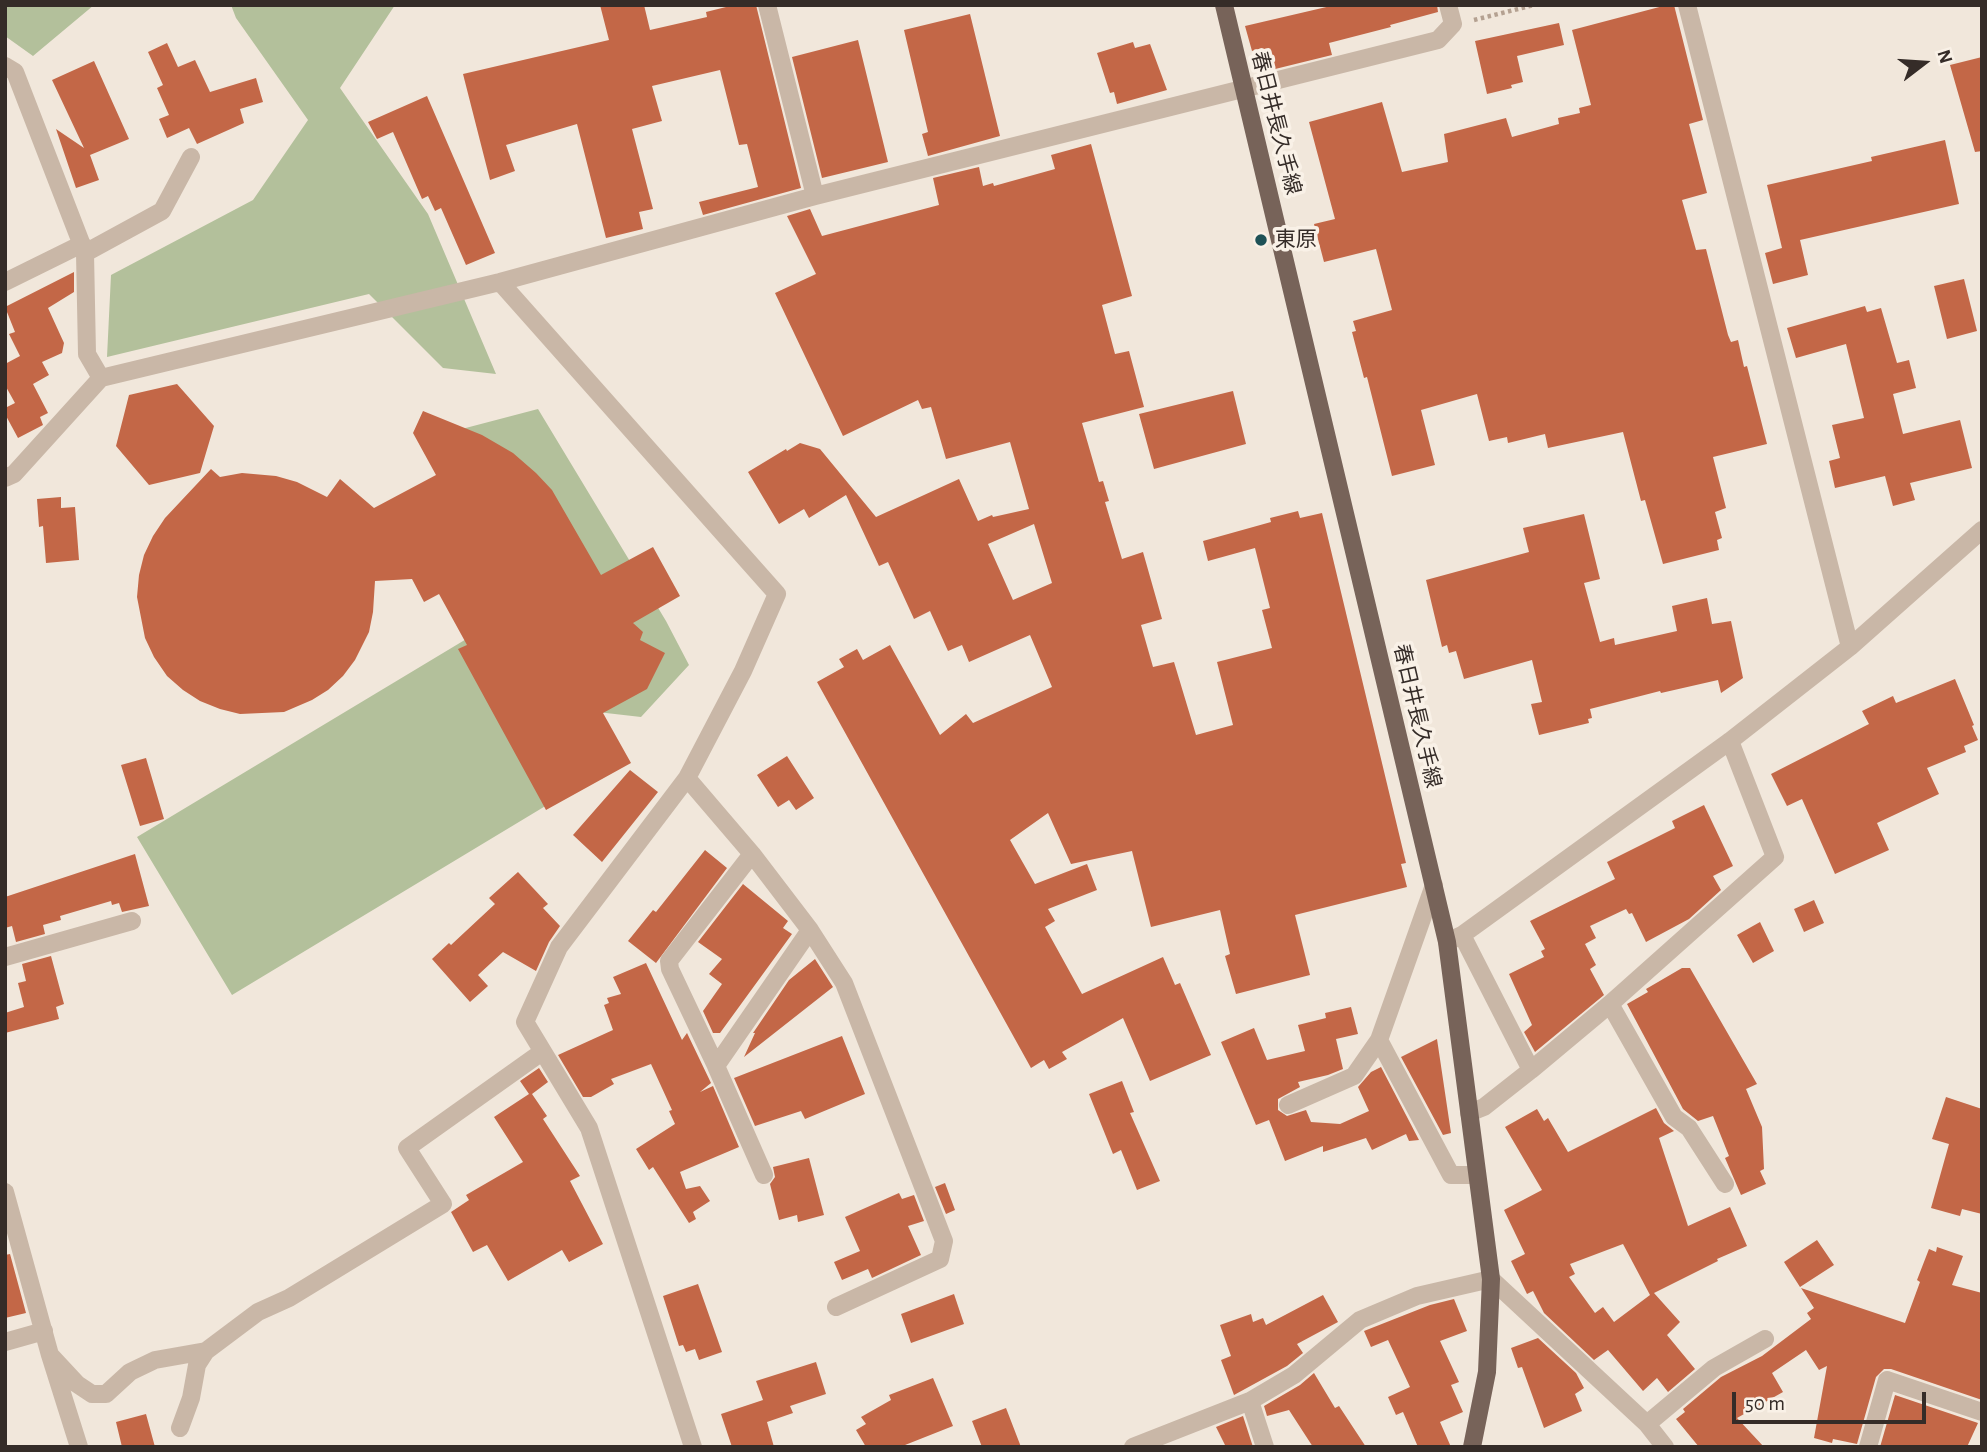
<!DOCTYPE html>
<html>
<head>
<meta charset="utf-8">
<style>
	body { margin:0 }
	#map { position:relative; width:1987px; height:1452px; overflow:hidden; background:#f1e7db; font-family:"Alegreya Sans",sans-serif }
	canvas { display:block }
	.frame { position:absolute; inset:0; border:7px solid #352c28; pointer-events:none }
	.north { position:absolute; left:1889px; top:28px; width:70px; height:70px; -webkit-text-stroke:5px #f9f1e7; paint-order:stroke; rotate:73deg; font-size:19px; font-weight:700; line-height:28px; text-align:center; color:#352c28 }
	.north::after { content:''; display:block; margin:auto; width:24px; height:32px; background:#352c28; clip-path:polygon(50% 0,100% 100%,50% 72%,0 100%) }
	.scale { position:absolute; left:1732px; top:1392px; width:194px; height:32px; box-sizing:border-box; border:4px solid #352c28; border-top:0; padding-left:9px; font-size:21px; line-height:24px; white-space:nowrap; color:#352c28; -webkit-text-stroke:5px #f9f1e7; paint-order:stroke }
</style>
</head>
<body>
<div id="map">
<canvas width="1987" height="1452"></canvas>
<div class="frame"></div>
<div class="north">N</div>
<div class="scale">50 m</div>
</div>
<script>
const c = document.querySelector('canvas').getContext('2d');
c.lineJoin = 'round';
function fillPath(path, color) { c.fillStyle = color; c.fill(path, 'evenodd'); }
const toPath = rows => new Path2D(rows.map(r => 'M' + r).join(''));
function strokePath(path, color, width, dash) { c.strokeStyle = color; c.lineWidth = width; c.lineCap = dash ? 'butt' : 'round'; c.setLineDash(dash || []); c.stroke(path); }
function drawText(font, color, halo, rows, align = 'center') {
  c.font = font + ' "Alegreya Sans","Noto Sans JP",sans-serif'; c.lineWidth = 7; c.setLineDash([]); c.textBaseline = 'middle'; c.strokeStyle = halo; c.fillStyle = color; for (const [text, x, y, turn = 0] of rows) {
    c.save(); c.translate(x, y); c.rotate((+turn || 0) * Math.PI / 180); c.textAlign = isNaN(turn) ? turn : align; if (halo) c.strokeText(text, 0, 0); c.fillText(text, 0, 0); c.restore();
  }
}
fillPath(toPath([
	[5,5,94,5,33,56,5,36],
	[231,5,395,5,340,88,428,214,496,374,443,368,369,294,107,357,111,275,253,200,308,120,236,18],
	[538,409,666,621,689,665,641,717,571,709,458,430],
	[468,638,562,796,232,995,137,837]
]), '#b3c09b');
fillPath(toPath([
	[600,5,644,5,650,30,707,17,706,12,734,5,756,5,801,188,703,215,699,202,758,187,747,144,739,145,720,70,652,86,662,121,632,129,653,209,639,212,643,229,606,238,577,124,506,145,515,171,490,180,463,74,609,40],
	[1335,5,1437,5,1438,12,1390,25,1391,27,1329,43,1332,55,1267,71,1262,48,1252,51,1245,26],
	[1667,5,1674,5,1703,120,1689,124,1707,193,1682,200,1696,250,1706,249,1728,335,1731,342,1738,340,1744,367,1747,366,1767,444,1713,457,1726,508,1715,512,1722,538,1717,540,1719,550,1663,564,1645,500,1641,501,1623,432,1548,448,1545,434,1508,443,1507,437,1489,441,1477,394,1421,410,1435,465,1392,476,1367,377,1364,378,1352,332,1356,331,1353,321,1392,310,1376,249,1324,262,1314,224,1335,219,1309,122,1382,102,1402,172,1448,162,1444,134,1506,118,1512,137,1559,124,1558,118,1580,113,1579,108,1591,105,1572,30],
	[970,14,1000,136,928,156,922,134,928,132,904,30],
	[1559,23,1564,45,1517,56,1523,82,1511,85,1512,88,1487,94,1475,41],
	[858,40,888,162,822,178,792,57],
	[1133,42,1135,48,1150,44,1167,90,1117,104,1114,92,1110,93,1097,53],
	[167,43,178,67,195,60,210,92,256,78,263,102,240,109,244,123,197,144,189,128,167,138,159,119,169,115,157,88,163,85,148,52],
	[1982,57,1982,151,1975,152,1950,65],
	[94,61,129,139,90,155,99,180,76,188,56,129,84,148,52,80],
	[427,96,495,253,466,265,441,208,435,211,428,196,422,199,393,132,377,139,368,122],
	[1945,140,1959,204,1800,240,1808,275,1773,284,1765,253,1782,248,1767,185,1872,161,1871,157],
	[1091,144,1132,296,1102,305,1115,354,1129,351,1144,407,1082,423,1099,482,1103,481,1109,501,1105,502,1122,559,1143,552,1162,619,1141,625,1153,667,1174,662,1196,735,1233,725,1217,662,1272,648,1262,610,1270,608,1255,548,1208,561,1203,541,1271,522,1270,518,1298,511,1300,518,1322,513,1406,863,1401,864,1407,887,1295,915,1310,975,1236,994,1225,956,1230,954,1220,910,1151,927,1132,851,1071,864,1048,813,1010,840,1035,884,1087,864,1097,890,1048,909,1055,921,1045,927,1082,994,1163,957,1175,985,1180,983,1211,1055,1150,1081,1123,1018,1062,1052,1067,1059,1049,1069,1044,1060,1031,1068,817,682,844,667,839,659,857,649,863,660,890,645,940,735,966,714,973,723,1052,687,1030,635,969,662,962,645,948,651,930,611,914,619,888,562,879,566,846,495,809,518,804,509,779,524,748,472,786,449,787,451,800,443,820,449,876,517,959,479,978,521,992,515,993,517,1029,509,1010,442,946,459,931,407,922,409,918,400,843,436,775,293,816,274,787,216,810,209,822,236,939,205,933,178,979,167,983,186,993,183,994,186,1055,169,1051,155],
	[1034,524,1052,583,1013,600,988,544],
	[74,272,74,292,48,308,64,343,62,353,42,362,49,375,33,384,48,413,40,417,43,425,18,438,5,414,5,408,15,403,5,385,5,364,20,356,9,334,15,332,5,307],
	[1964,279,1977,331,1947,339,1934,286],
	[1865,306,1867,312,1881,308,1897,363,1909,360,1916,388,1893,394,1903,434,1960,420,1972,468,1910,483,1915,500,1893,506,1885,476,1835,488,1829,461,1840,458,1832,425,1864,418,1846,344,1796,358,1787,328],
	[177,384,214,426,200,473,149,485,116,446,129,395],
	[1233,391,1246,444,1154,469,1139,414],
	[423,411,482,435,513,453,536,473,552,490,601,575,653,547,680,596,633,623,643,632,640,640,665,653,647,689,603,713,631,763,546,810,458,649,467,645,439,594,424,602,412,579,375,581,373,612,369,632,355,660,343,676,328,690,312,700,284,712,240,714,220,709,200,701,183,690,167,676,154,657,145,638,137,597,139,575,144,555,153,536,165,518,211,469,220,477,242,473,276,476,297,482,327,497,340,479,374,508,436,475,413,433],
	[61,497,61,508,75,507,79,560,46,563,43,526,39,527,37,499],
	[1584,514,1600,579,1584,583,1600,642,1614,638,1615,645,1677,631,1672,606,1707,598,1712,624,1731,621,1743,678,1721,693,1718,680,1661,693,1660,691,1590,709,1592,718,1588,719,1589,723,1539,735,1531,704,1542,702,1532,660,1464,679,1456,651,1449,653,1447,645,1442,647,1426,580,1529,552,1523,528],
	[1955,679,1974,725,1972,726,1978,740,1964,746,1966,752,1927,768,1939,794,1877,823,1889,850,1835,874,1802,799,1787,806,1771,774,1869,724,1862,711,1893,696,1896,703],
	[787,756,814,798,796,810,789,800,778,807,757,775],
	[146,758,164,819,140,826,121,765],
	[630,770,658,792,602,862,573,835],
	[1704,805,1733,866,1713,876,1721,890,1689,919,1646,942,1632,913,1629,914,1626,909,1590,926,1596,938,1585,944,1596,965,1590,969,1604,995,1535,1052,1524,1032,1532,1025,1509,974,1544,957,1541,951,1545,949,1530,921,1615,879,1607,862,1675,828,1672,821],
	[705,850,727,868,656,963,628,941,653,910,656,912],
	[135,854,149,906,122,912,119,903,112,905,111,901,60,916,61,920,43,925,45,934,16,942,12,926,5,928,5,897],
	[518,872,548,904,543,908,560,926,549,942,536,971,503,952,478,975,488,986,470,1002,432,959,449,943,451,945,495,904,489,898],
	[743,884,788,921,783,928,792,934,720,1033,713,1033,703,1011,722,984,709,974,722,959,698,942],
	[1814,900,1824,923,1804,932,1794,909],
	[1760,922,1774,951,1753,963,1737,935],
	[51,956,64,1004,56,1007,59,1019,5,1033,5,1013,24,1007,18,983,26,981,22,964],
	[815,959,833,987,744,1057,755,1033,753,1033,789,980],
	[646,963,682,1040,687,1033,711,1083,700,1092,713,1086,739,1147,680,1172,686,1189,700,1186,710,1201,693,1212,696,1219,689,1223,653,1167,649,1170,636,1149,675,1124,669,1111,672,1110,651,1064,611,1079,614,1084,591,1097,583,1097,558,1055,613,1030,604,1005,609,1003,607,998,621,994,613,977],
	[1682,968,1690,968,1757,1084,1746,1089,1762,1127,1764,1169,1760,1171,1766,1184,1741,1195,1725,1158,1729,1156,1713,1116,1698,1121,1683,1109,1627,1004,1648,992,1646,989],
	[1351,1007,1358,1034,1336,1039,1343,1069,1328,1075,1298,1082,1300,1087,1278,1099,1278,1110,1287,1116,1306,1110,1311,1122,1340,1124,1369,1111,1358,1087,1371,1072,1381,1067,1419,1140,1409,1141,1406,1134,1372,1150,1366,1138,1323,1152,1323,1146,1285,1161,1269,1120,1256,1125,1221,1042,1254,1028,1267,1060,1305,1051,1298,1025,1326,1018,1325,1013],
	[842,1036,865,1094,805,1119,801,1111,755,1126,734,1078],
	[1437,1039,1451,1133,1443,1135,1401,1057],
	[539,1068,548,1082,532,1094,547,1116,543,1119,580,1176,570,1181,603,1244,569,1262,562,1250,508,1281,487,1245,473,1252,451,1212,469,1200,466,1195,523,1162,494,1117,529,1094,520,1081],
	[1122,1081,1134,1112,1130,1113,1160,1181,1137,1190,1121,1150,1113,1154,1089,1094],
	[1946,1097,1982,1109,1982,1214,1962,1209,1960,1216,1931,1208,1949,1144,1932,1139],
	[1656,1108,1664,1123,1674,1131,1659,1138,1688,1226,1730,1207,1747,1246,1717,1259,1718,1261,1654,1293,1680,1322,1667,1335,1695,1369,1668,1392,1657,1378,1643,1391,1608,1350,1594,1360,1544,1313,1533,1291,1527,1294,1511,1261,1525,1254,1504,1210,1542,1190,1505,1127,1537,1109,1544,1121,1548,1118,1568,1152],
	[1623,1244,1650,1295,1614,1322,1603,1307,1595,1313,1569,1277,1575,1274,1570,1264],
	[809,1158,824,1215,798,1222,797,1215,779,1220,770,1184,775,1177,773,1167],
	[945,1183,955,1210,946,1214,935,1187],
	[899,1193,902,1199,914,1195,924,1221,908,1226,921,1255,872,1278,868,1269,842,1280,834,1262,860,1251,845,1217],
	[1817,1240,1834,1265,1800,1287,1784,1262],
	[1937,1247,1963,1256,1952,1285,1982,1293,1982,1400,1891,1369,1884,1369,1876,1377,1857,1444,1833,1439,1832,1443,1814,1438,1827,1366,1819,1370,1806,1350,1772,1373,1783,1392,1737,1418,1764,1447,1699,1447,1676,1419,1685,1412,1683,1409,1721,1377,1762,1356,1811,1319,1807,1313,1814,1308,1801,1288,1905,1323,1920,1282,1917,1280,1929,1249,1936,1252],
	[10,1254,26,1313,5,1318,5,1255],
	[698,1284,722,1352,699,1360,695,1349,686,1352,683,1345,679,1346,663,1296],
	[954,1294,964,1324,911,1343,901,1314],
	[1323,1295,1338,1322,1297,1344,1303,1353,1287,1366,1234,1395,1221,1360,1231,1356,1220,1325,1251,1314,1253,1322,1263,1318,1266,1325],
	[1454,1299,1467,1331,1440,1341,1459,1382,1451,1385,1463,1412,1440,1422,1451,1447,1418,1447,1403,1412,1396,1415,1388,1397,1410,1387,1388,1340,1371,1347,1364,1331,1430,1305],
	[1538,1338,1576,1373,1584,1388,1575,1394,1582,1411,1544,1428,1522,1367,1518,1368,1511,1348],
	[816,1362,826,1394,790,1406,793,1413,767,1422,774,1447,732,1447,721,1414,763,1400,756,1381],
	[1314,1373,1335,1408,1339,1406,1366,1447,1313,1447,1289,1410,1267,1416,1264,1406,1300,1385],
	[933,1378,953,1426,900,1447,866,1447,856,1430,866,1424,861,1417,891,1400,889,1395],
	[1895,1395,1978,1423,1967,1447,1880,1447],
	[1006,1408,1021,1447,982,1447,972,1421],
	[146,1414,155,1447,122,1447,116,1422],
	[1243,1416,1253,1447,1226,1447,1216,1427]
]), '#c36747');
strokePath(toPath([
	[1474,20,1534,5]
]), '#b4a191', 4.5, [3.5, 3.5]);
strokePath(toPath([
	[767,5,815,196],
	[1687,5,1850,647],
	[5,66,15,72,85,253,87,354,101,378],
	[85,253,162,211,191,157],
	[5,282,82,244],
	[500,282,777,594,743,671,687,778,559,947,525,1022,589,1128,693,1447],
	[5,478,14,474,101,378,500,282,815,196,1438,40,1453,24,1448,5],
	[687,778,752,854,810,930,844,983,944,1241,940,1259,836,1307],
	[752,854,669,961,670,969,716,1066,810,930],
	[1434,885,1379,1040,1451,1175,1477,1175],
	[1462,935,1531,1070,1610,1004,1775,857,1730,741],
	[1447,942,1462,935,1730,741,1850,647,1982,530],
	[5,957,132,921],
	[1610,1004,1674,1117,1689,1128,1725,1184],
	[716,1066,764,1175],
	[1288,1105,1354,1076,1379,1040],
	[1469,1113,1484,1107,1531,1070],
	[5,1192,50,1355,79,1447],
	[5,1342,44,1331],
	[50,1355,77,1384,92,1394,106,1394,130,1372,155,1360,206,1351,258,1312,289,1298,443,1204,407,1148,542,1052],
	[1250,1401,1265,1447],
	[1647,1424,1714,1368,1765,1339],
	[180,1428,191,1398,197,1365,206,1351],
	[1133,1447,1250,1401,1294,1375,1360,1320,1417,1296,1491,1279,1647,1424,1665,1447],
	[1868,1447,1887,1380,1982,1412]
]), '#c9b7a7', 18);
strokePath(toPath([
	[1224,5,1447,942,1491,1279,1487,1372,1472,1447]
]), '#776359', 18);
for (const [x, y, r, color] of [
	[1261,240,7,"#1e5156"]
]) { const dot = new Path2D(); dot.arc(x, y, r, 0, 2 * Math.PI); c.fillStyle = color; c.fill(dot); strokePath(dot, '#f9f1e7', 2.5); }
drawText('21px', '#352c28', '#f9f1e7', [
	["春日井長久手線",1276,123,76],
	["春日井長久手線",1417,716,77]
]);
drawText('21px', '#352c28', '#f9f1e7', [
	["東原",1275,240]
], 'left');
</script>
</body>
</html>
